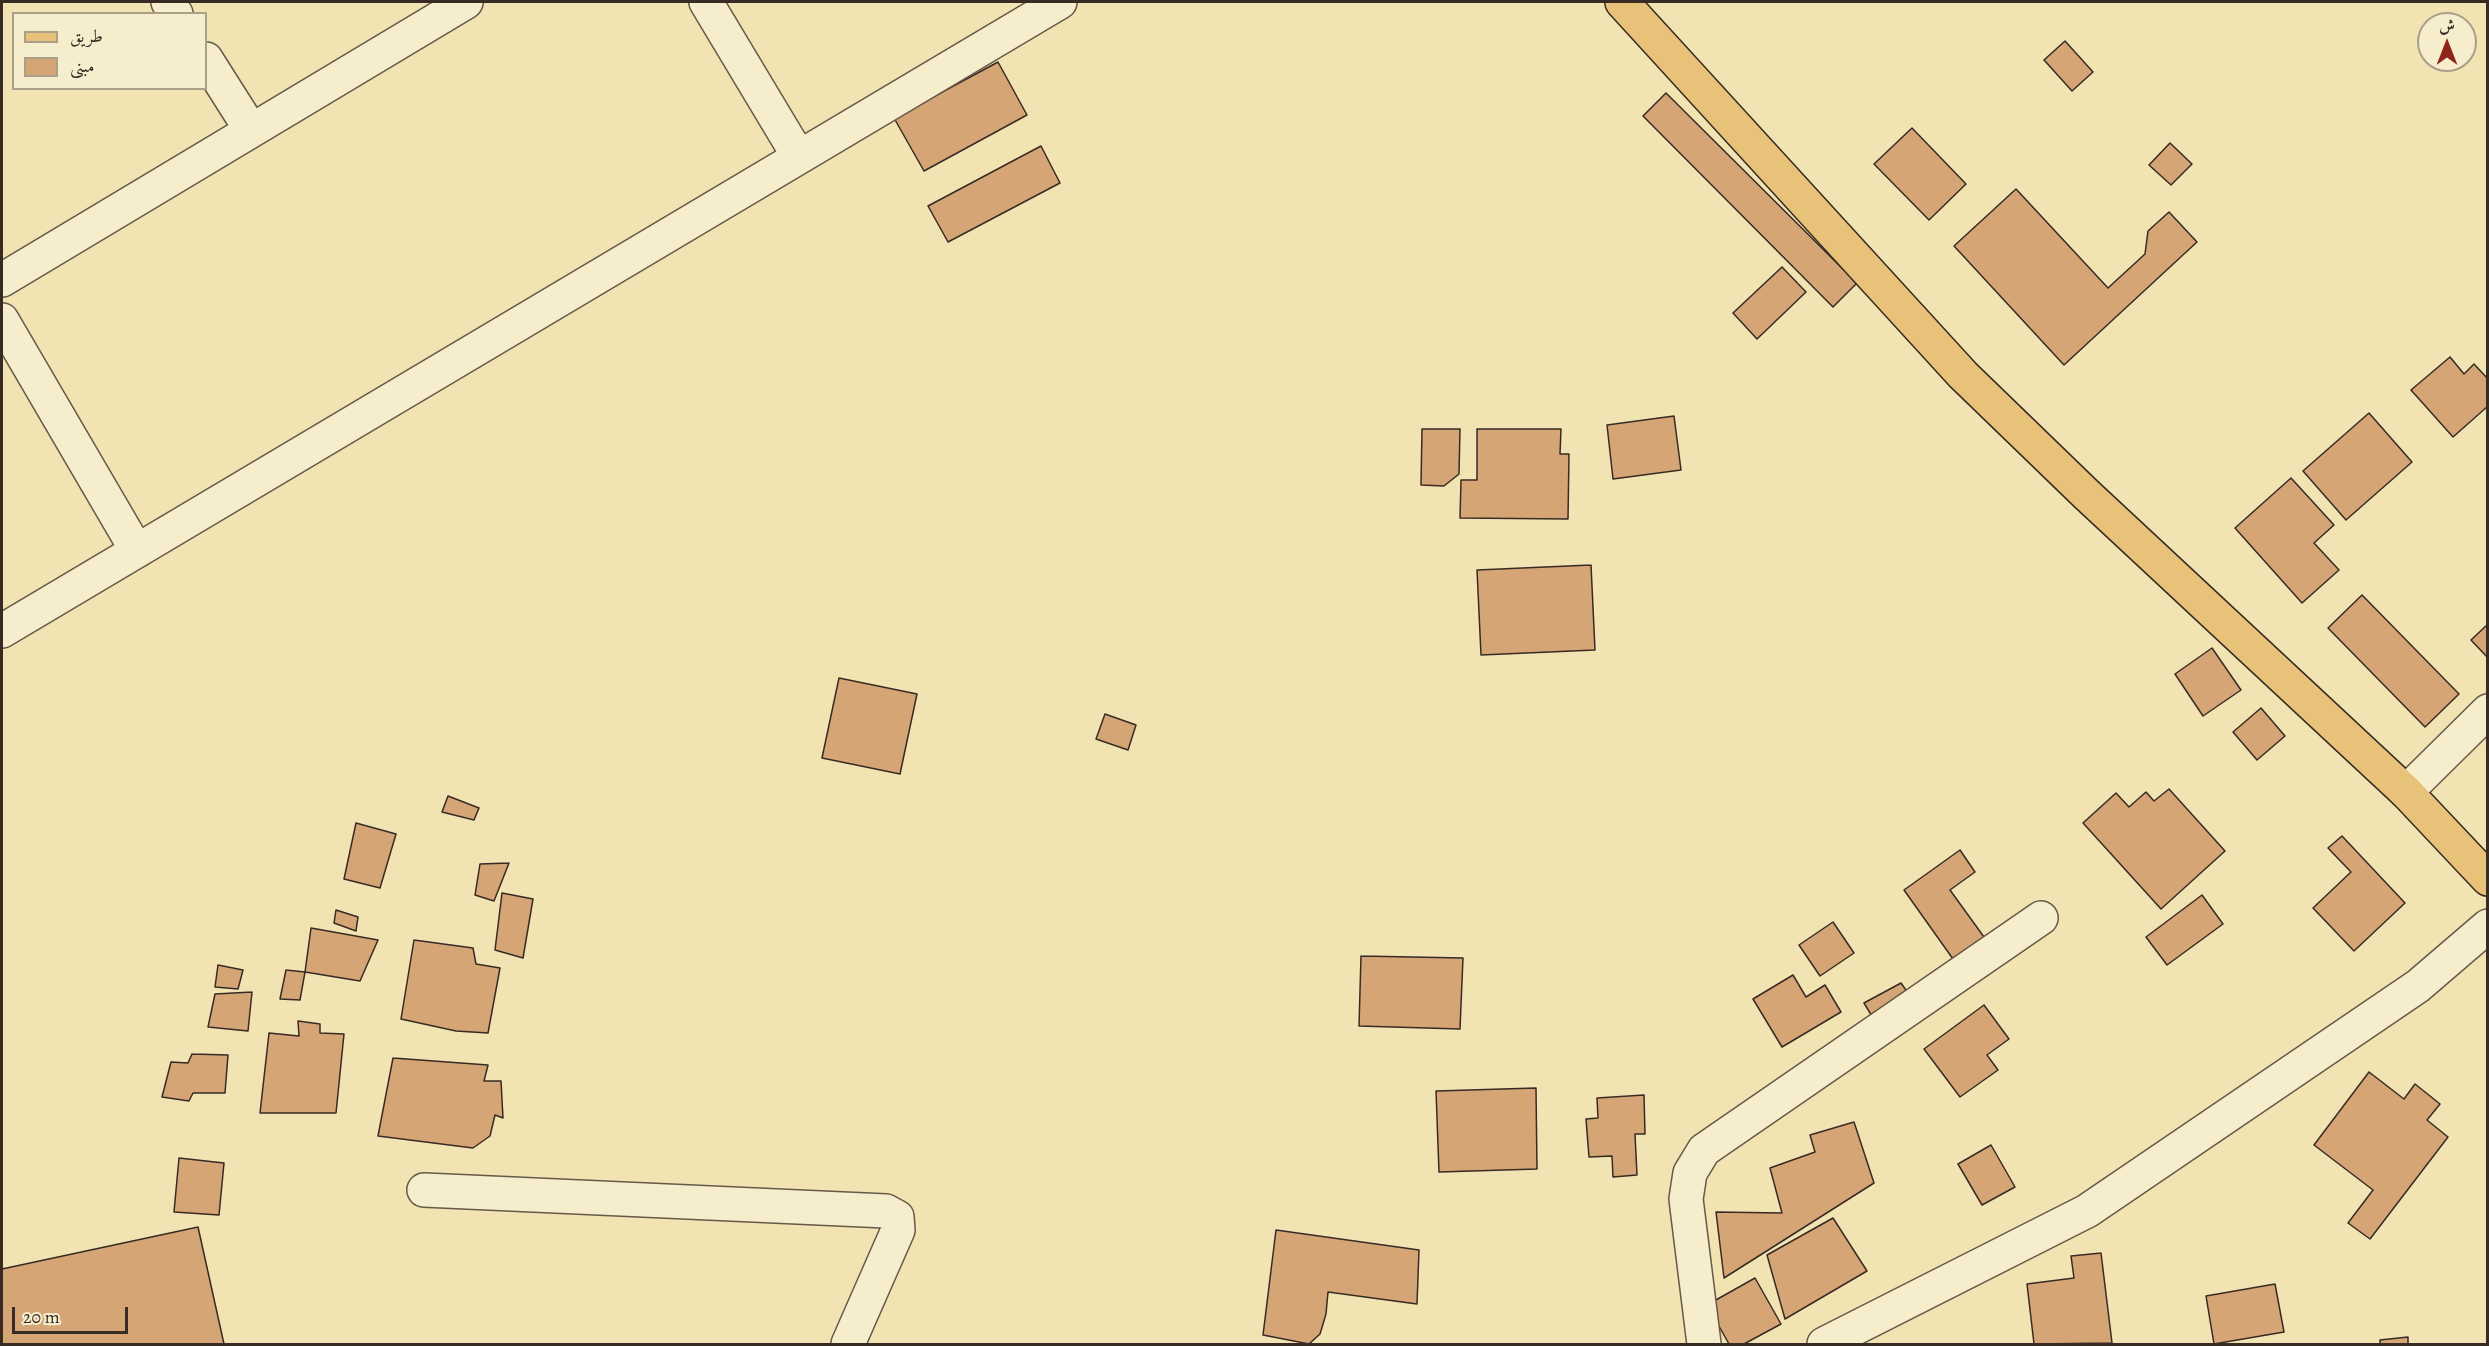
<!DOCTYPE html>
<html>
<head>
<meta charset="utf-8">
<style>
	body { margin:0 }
	#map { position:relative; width:2489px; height:1346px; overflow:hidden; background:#f1e3b2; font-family:Alegreya,Amiri,serif }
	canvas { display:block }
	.frame { position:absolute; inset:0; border:3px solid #372b24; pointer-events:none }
	.legend { position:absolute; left:12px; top:12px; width:195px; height:78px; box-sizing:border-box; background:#f6edcd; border:2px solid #aa9f89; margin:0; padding:8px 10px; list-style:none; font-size:18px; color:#372b24 }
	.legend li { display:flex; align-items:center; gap:12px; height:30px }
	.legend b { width:30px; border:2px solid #aa9f89 }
	.north { position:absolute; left:2417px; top:12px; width:60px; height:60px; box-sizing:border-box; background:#f6edcd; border:2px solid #aa9f89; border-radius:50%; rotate:0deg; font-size:16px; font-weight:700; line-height:24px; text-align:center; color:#372b24 }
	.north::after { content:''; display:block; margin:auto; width:21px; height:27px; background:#8f2418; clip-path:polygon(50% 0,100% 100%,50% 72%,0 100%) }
	.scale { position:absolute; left:12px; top:1307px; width:116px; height:27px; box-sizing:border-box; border:3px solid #372b24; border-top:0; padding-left:8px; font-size:18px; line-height:21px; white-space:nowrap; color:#372b24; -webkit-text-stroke:4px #f6edcd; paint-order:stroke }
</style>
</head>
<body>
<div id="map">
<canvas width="2489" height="1346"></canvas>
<div class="frame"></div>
<ul class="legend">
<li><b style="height:8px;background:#e8c279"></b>طريق</li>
<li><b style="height:16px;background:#d5a575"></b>مبنى</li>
</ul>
<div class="north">ش</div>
<div class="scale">20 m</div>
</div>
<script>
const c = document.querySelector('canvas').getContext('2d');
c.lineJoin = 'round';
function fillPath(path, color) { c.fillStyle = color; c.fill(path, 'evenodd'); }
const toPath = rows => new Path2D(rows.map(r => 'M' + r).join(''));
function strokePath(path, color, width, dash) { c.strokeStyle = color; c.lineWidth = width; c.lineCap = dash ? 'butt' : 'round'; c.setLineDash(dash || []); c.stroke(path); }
const building = toPath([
	[2065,41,2093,72,2072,91,2044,60,2065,41],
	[998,62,1027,115,924,171,894,118,998,62],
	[1666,93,1857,283,1833,307,1643,116,1666,93],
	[1912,128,1966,184,1929,220,1874,164,1912,128],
	[2170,143,2192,164,2171,185,2149,165,2170,143],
	[1041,146,1060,183,948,242,928,206,1041,146],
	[2016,189,2108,288,2145,254,2148,231,2169,212,2197,242,2064,365,1954,246,2016,189],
	[1782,267,1806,292,1757,339,1733,313,1782,267],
	[2450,357,2464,374,2474,364,2488,379,2488,406,2453,437,2411,390,2450,357],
	[2369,413,2412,462,2346,520,2303,471,2369,413],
	[1674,416,1681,470,1613,479,1607,425,1674,416],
	[1422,429,1460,429,1459,474,1444,486,1421,485,1422,429],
	[1477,429,1561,429,1560,454,1569,454,1568,519,1460,518,1461,480,1477,480,1477,429],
	[2291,478,2334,525,2314,543,2339,570,2302,603,2235,528,2291,478],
	[1591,565,1595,650,1481,655,1477,570,1591,565],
	[2362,595,2459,694,2425,727,2328,628,2362,595],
	[2488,624,2488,658,2471,640,2488,624],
	[2212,648,2241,690,2203,716,2175,674,2212,648],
	[839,678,917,694,900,774,822,758,839,678],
	[2261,708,2285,736,2257,760,2233,732,2261,708],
	[1105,714,1136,725,1128,750,1096,739,1105,714],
	[2169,789,2225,851,2161,909,2083,823,2116,793,2129,807,2146,792,2154,801,2169,789],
	[448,796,479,808,474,820,442,812,448,796],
	[356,823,396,834,380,888,344,879,356,823],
	[2342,836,2405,903,2354,951,2313,908,2351,872,2328,848,2342,836],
	[1960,850,1975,872,1950,890,1984,937,1953,959,1904,890,1960,850],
	[509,863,494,901,475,895,480,864,509,863],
	[502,893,533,899,523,958,495,950,502,893],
	[2202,895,2223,924,2167,965,2146,937,2202,895],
	[336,910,358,917,356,931,334,923,336,910],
	[1833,922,1854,953,1820,976,1799,945,1833,922],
	[311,928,378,940,360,981,305,972,311,928],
	[414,940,473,948,476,964,500,968,488,1033,456,1031,401,1019,414,940],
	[1361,956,1463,958,1460,1029,1359,1026,1361,956],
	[218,965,243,970,238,989,215,987,218,965],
	[286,970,305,972,300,1000,280,999,286,970],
	[1793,975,1806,997,1825,985,1841,1012,1782,1047,1753,999,1793,975],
	[1901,983,1908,993,1873,1018,1864,1003,1901,983],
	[252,992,248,1031,208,1027,215,994,252,992],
	[1984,1005,2009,1039,1987,1055,1998,1070,1960,1097,1924,1049,1984,1005],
	[298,1021,320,1024,320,1033,344,1034,336,1113,260,1113,269,1033,299,1036,298,1021],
	[192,1054,228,1055,225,1093,193,1093,189,1101,162,1097,171,1062,188,1063,192,1054],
	[393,1058,488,1065,484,1081,501,1081,503,1118,495,1115,490,1136,473,1148,378,1136,393,1058],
	[2369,1072,2404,1099,2415,1084,2440,1104,2427,1120,2448,1137,2370,1239,2348,1223,2373,1190,2314,1145,2369,1072],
	[1536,1088,1537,1169,1439,1172,1436,1091,1536,1088],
	[1644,1095,1645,1134,1635,1134,1637,1175,1613,1177,1612,1156,1589,1157,1586,1119,1598,1118,1597,1098,1644,1095],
	[1854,1122,1874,1183,1724,1278,1716,1212,1782,1213,1770,1168,1815,1152,1810,1135,1854,1122],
	[1991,1145,2015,1187,1982,1205,1958,1164,1991,1145],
	[179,1158,224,1163,219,1215,174,1212,179,1158],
	[1833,1218,1867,1271,1785,1319,1767,1255,1833,1218],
	[198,1227,224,1344,2,1344,2,1269,198,1227],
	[1276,1230,1419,1250,1417,1304,1328,1292,1326,1314,1320,1334,1309,1344,1263,1335,1276,1230],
	[2101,1253,2112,1343,2034,1344,2027,1284,2074,1278,2071,1256,2101,1253],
	[1755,1278,1781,1324,1744,1344,1729,1344,1707,1305,1755,1278],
	[2275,1284,2284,1332,2214,1344,2206,1296,2275,1284],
	[2408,1337,2408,1344,2380,1344,2380,1340,2408,1337]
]);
fillPath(building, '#d5a575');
strokePath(building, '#372b24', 1.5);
const minor = toPath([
	[168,2,176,14],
	[706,2,799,157],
	[206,59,251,130],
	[2,280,466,2],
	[2,320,137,551],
	[2,631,1060,2],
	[2406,792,2488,711],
	[424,1190,886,1211,897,1217,898,1230,848,1344],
	[1704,1344,1686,1199,1690,1173,1704,1150,2041,918],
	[1824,1344,2087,1211,2418,986,2488,926]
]);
const major = toPath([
	[1622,2,1963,375,2086,494,2406,792,2488,879]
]);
strokePath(minor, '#665948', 36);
strokePath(major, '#372b24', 36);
strokePath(minor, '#f6edcd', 33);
strokePath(major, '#e8c279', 33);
</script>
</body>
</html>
